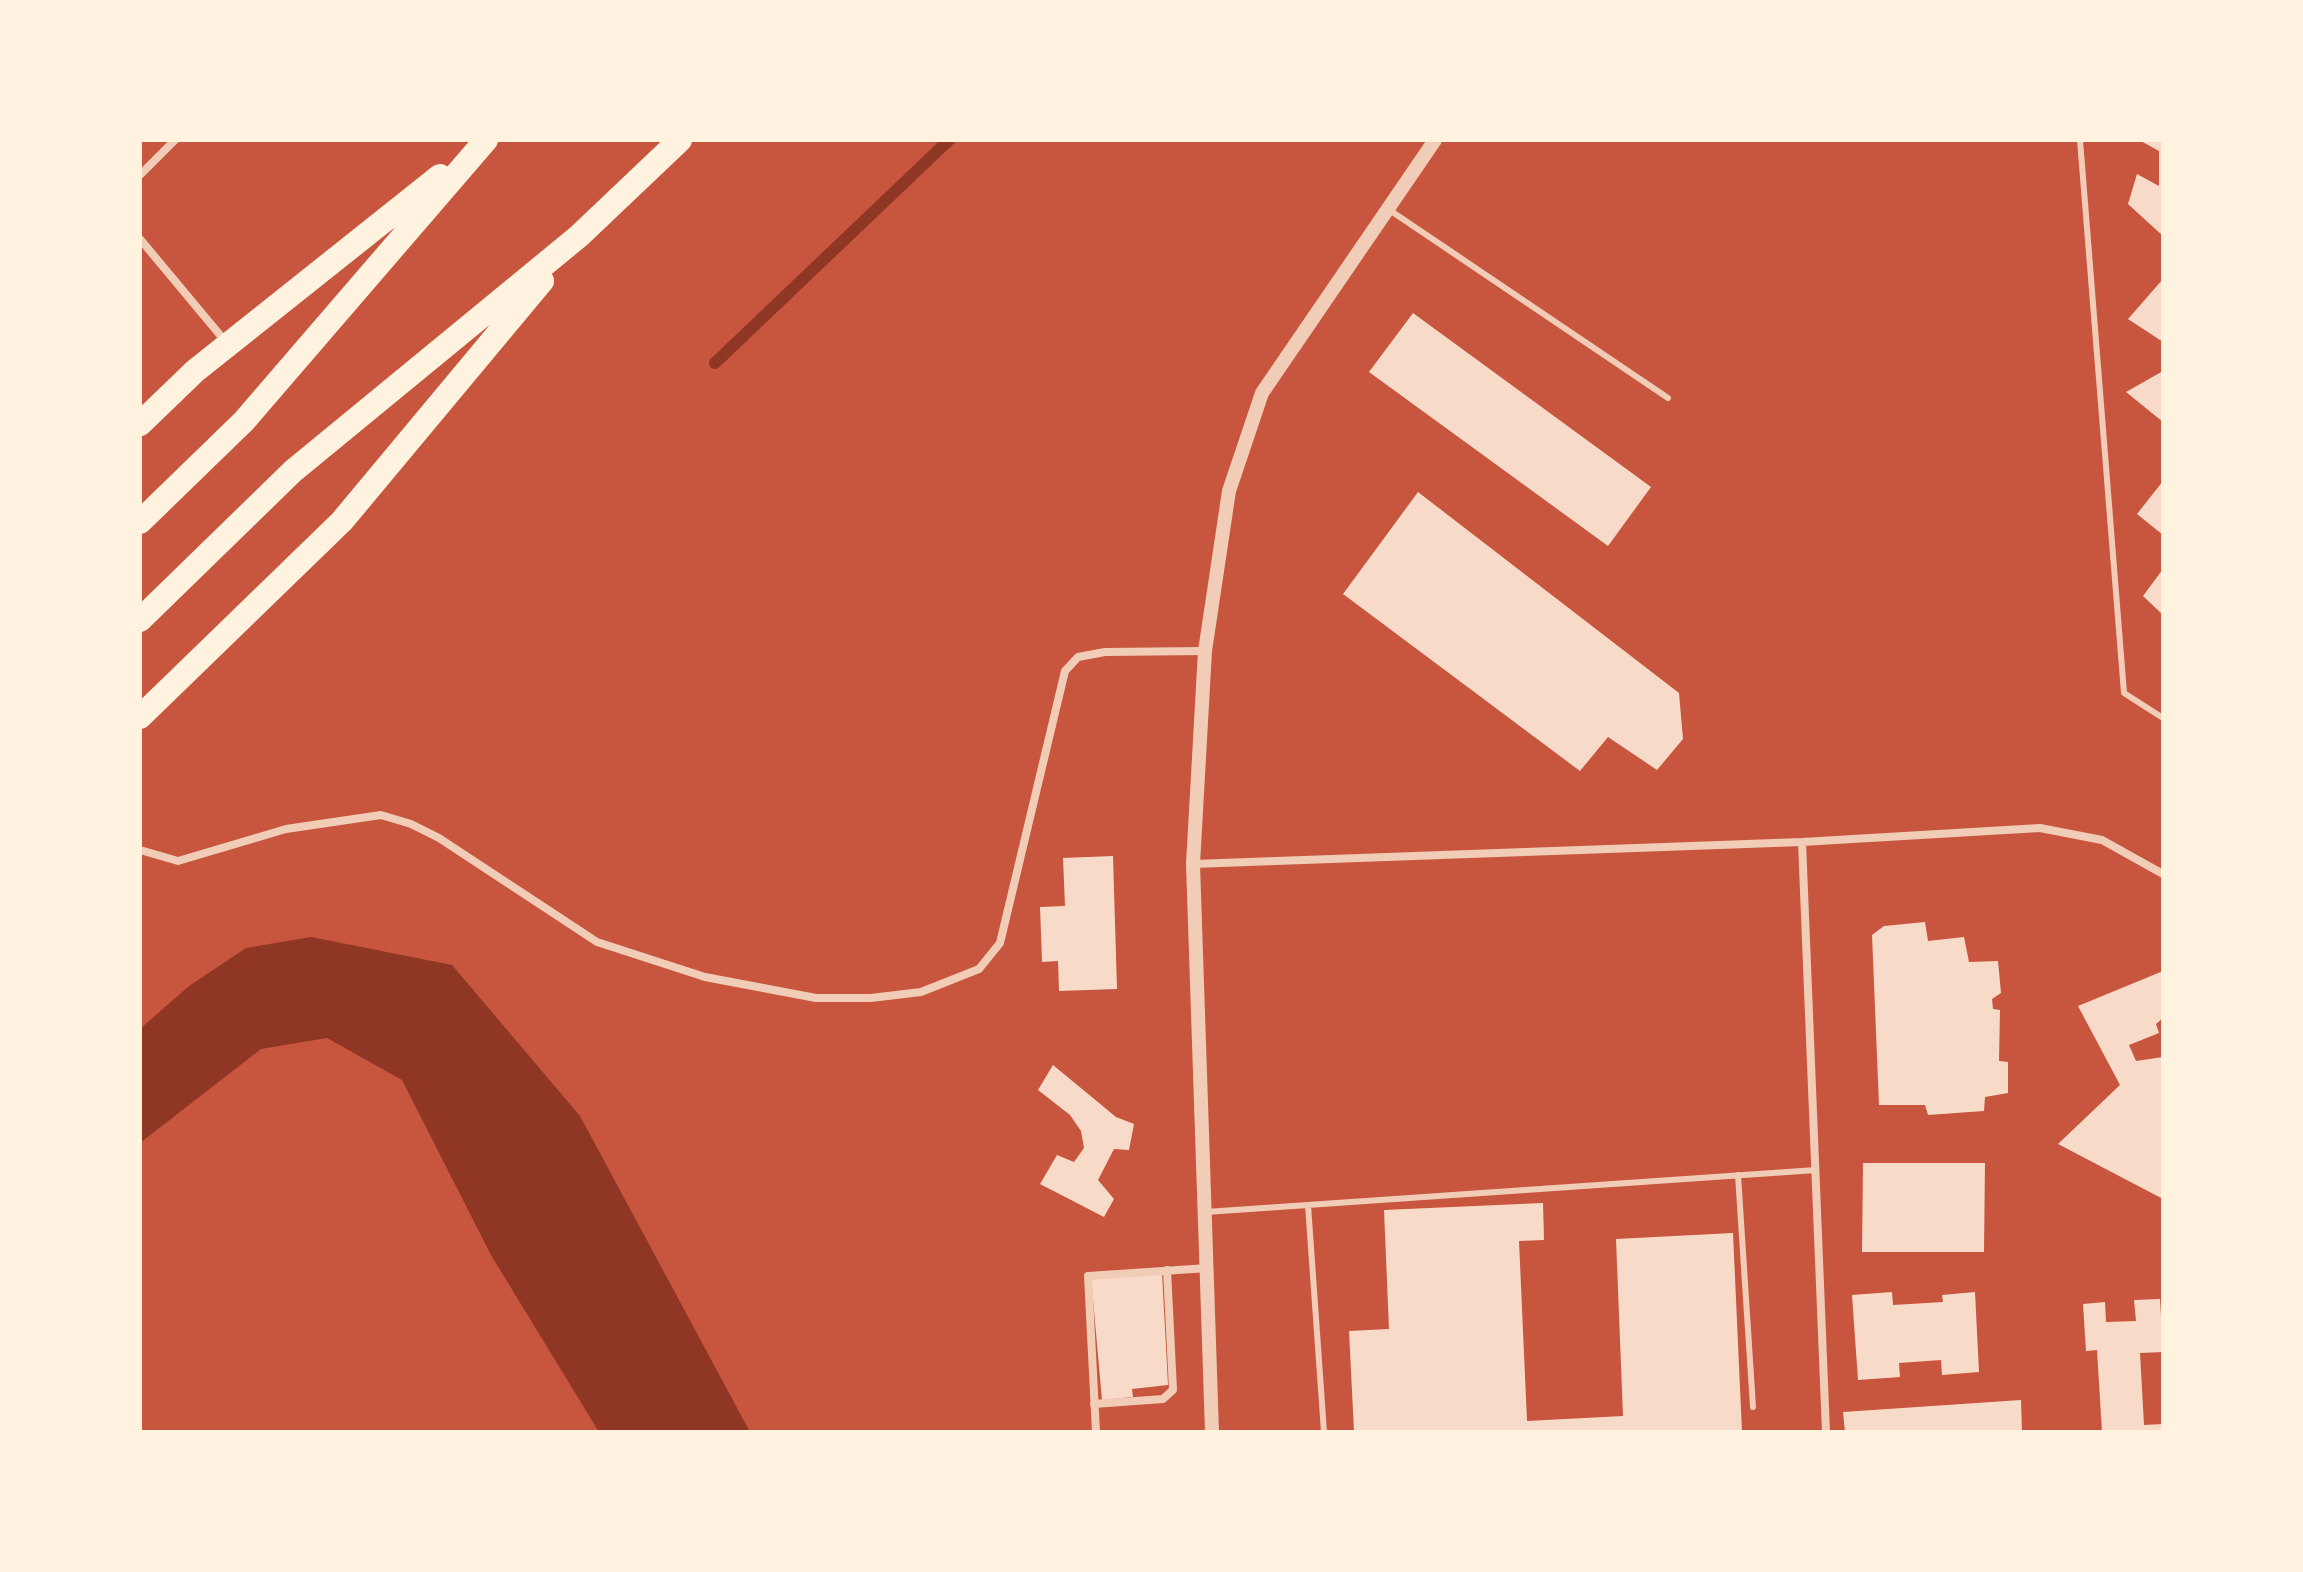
<!DOCTYPE html>
<html>
<head>
<meta charset="utf-8">
<style>
	body { margin:0 }
	#map { position:relative; width:2303px; height:1572px; overflow:hidden; background:#c8553d; font-family:Commissioner,sans-serif }
	canvas { display:block }
	.frame { position:absolute; inset:0; border:142px solid #fff3e0; pointer-events:none }
</style>
</head>
<body>
<div id="map">
<canvas width="2303" height="1572"></canvas>
<div class="frame"></div>
</div>
<script>
const c = document.querySelector('canvas').getContext('2d');
c.lineJoin = 'round';
function fillPath(path, color) { c.fillStyle = color; c.fill(path, 'evenodd'); }
const toPath = rows => new Path2D(rows.map(r => 'M' + r).join(''));
function strokePath(path, color, width, dash) { c.strokeStyle = color; c.lineWidth = width; c.lineCap = dash ? 'butt' : 'round'; c.setLineDash(dash || []); c.stroke(path); }
fillPath(toPath([
	[311,937,452,965,580,1116,750,1432,599,1432,491,1255,402,1080,327,1038,261,1049,140,1143,140,1029,189,986,246,948]
]), '#8f3625');
strokePath(toPath([
	[715,363,949,140]
]), '#8f3625', 12);
fillPath(toPath([
	[2139,140,2163,140,2163,236,2128,204,2137,174,2159,186,2159,151],
	[2163,279,2163,342,2128,319],
	[1413,313,1651,487,1608,546,1369,372],
	[2163,371,2163,422,2126,392],
	[2163,481,2163,535,2137,514],
	[1418,492,1679,693,1683,739,1657,770,1608,737,1580,771,1343,594],
	[2163,569,2163,615,2143,596],
	[1113,856,1117,989,1059,991,1058,961,1042,962,1040,907,1065,906,1063,858],
	[1925,922,1928,941,1964,937,1969,962,1998,961,2001,993,1992,999,1993,1009,2000,1010,1999,1061,2008,1062,2008,1093,1985,1097,1984,1111,1928,1115,1925,1105,1879,1105,1872,935,1884,926],
	[2163,971,2163,1018,2156,1024,2159,1033,2129,1045,2136,1061,2163,1057,2163,1199,2058,1144,2120,1085,2078,1006],
	[1053,1065,1116,1117,1134,1124,1129,1150,1114,1149,1098,1180,1114,1199,1104,1217,1040,1184,1057,1155,1074,1162,1084,1148,1081,1131,1070,1115,1038,1090],
	[1863,1163,1985,1163,1984,1252,1862,1252],
	[1543,1203,1544,1240,1519,1241,1527,1421,1623,1416,1616,1239,1733,1233,1742,1432,1354,1432,1349,1331,1389,1329,1384,1210],
	[1162,1273,1168,1385,1132,1389,1133,1397,1102,1400,1091,1277],
	[1892,1292,1893,1305,1943,1302,1942,1295,1975,1292,1979,1372,1942,1375,1941,1360,1899,1363,1900,1377,1858,1380,1852,1295],
	[2160,1299,2163,1352,2140,1353,2144,1425,2163,1424,2163,1432,2102,1432,2097,1350,2086,1351,2083,1304,2105,1302,2106,1322,2136,1321,2134,1300],
	[2021,1400,2022,1432,1845,1432,1843,1412]
]), '#f7dbc8');
strokePath(toPath([
	[2080,140,2124,693,2163,718],
	[1388,209,1668,398],
	[1738,1175,1753,1407],
	[1308,1205,1324,1432],
	[1206,1212,1816,1170]
]), '#f1ccb7', 6);
strokePath(toPath([
	[140,175,175,140],
	[140,239,225,341],
	[1802,842,1826,1432],
	[140,850,178,861,286,829,381,815,411,824,439,838,597,942,705,977,816,998,871,998,921,992,979,969,1000,943,1065,671,1078,657,1105,652,1205,651],
	[1193,864,1802,842,2040,828,2102,840,2163,874],
	[1094,1404,1163,1399,1173,1390,1167,1270],
	[1096,1432,1088,1276,1208,1268]
]), '#f1ccb7', 8);
strokePath(toPath([
	[1212,1432,1193,864,1205,651,1229,491,1262,393,1435,140]
]), '#f1ccb7', 14);
strokePath(toPath([
	[140,424,195,371,440,176],
	[140,522,244,421,486,140],
	[140,620,293,471,579,236,680,140],
	[140,717,342,521,542,281]
]), '#fff3e0', 24);
</script>
</body>
</html>
